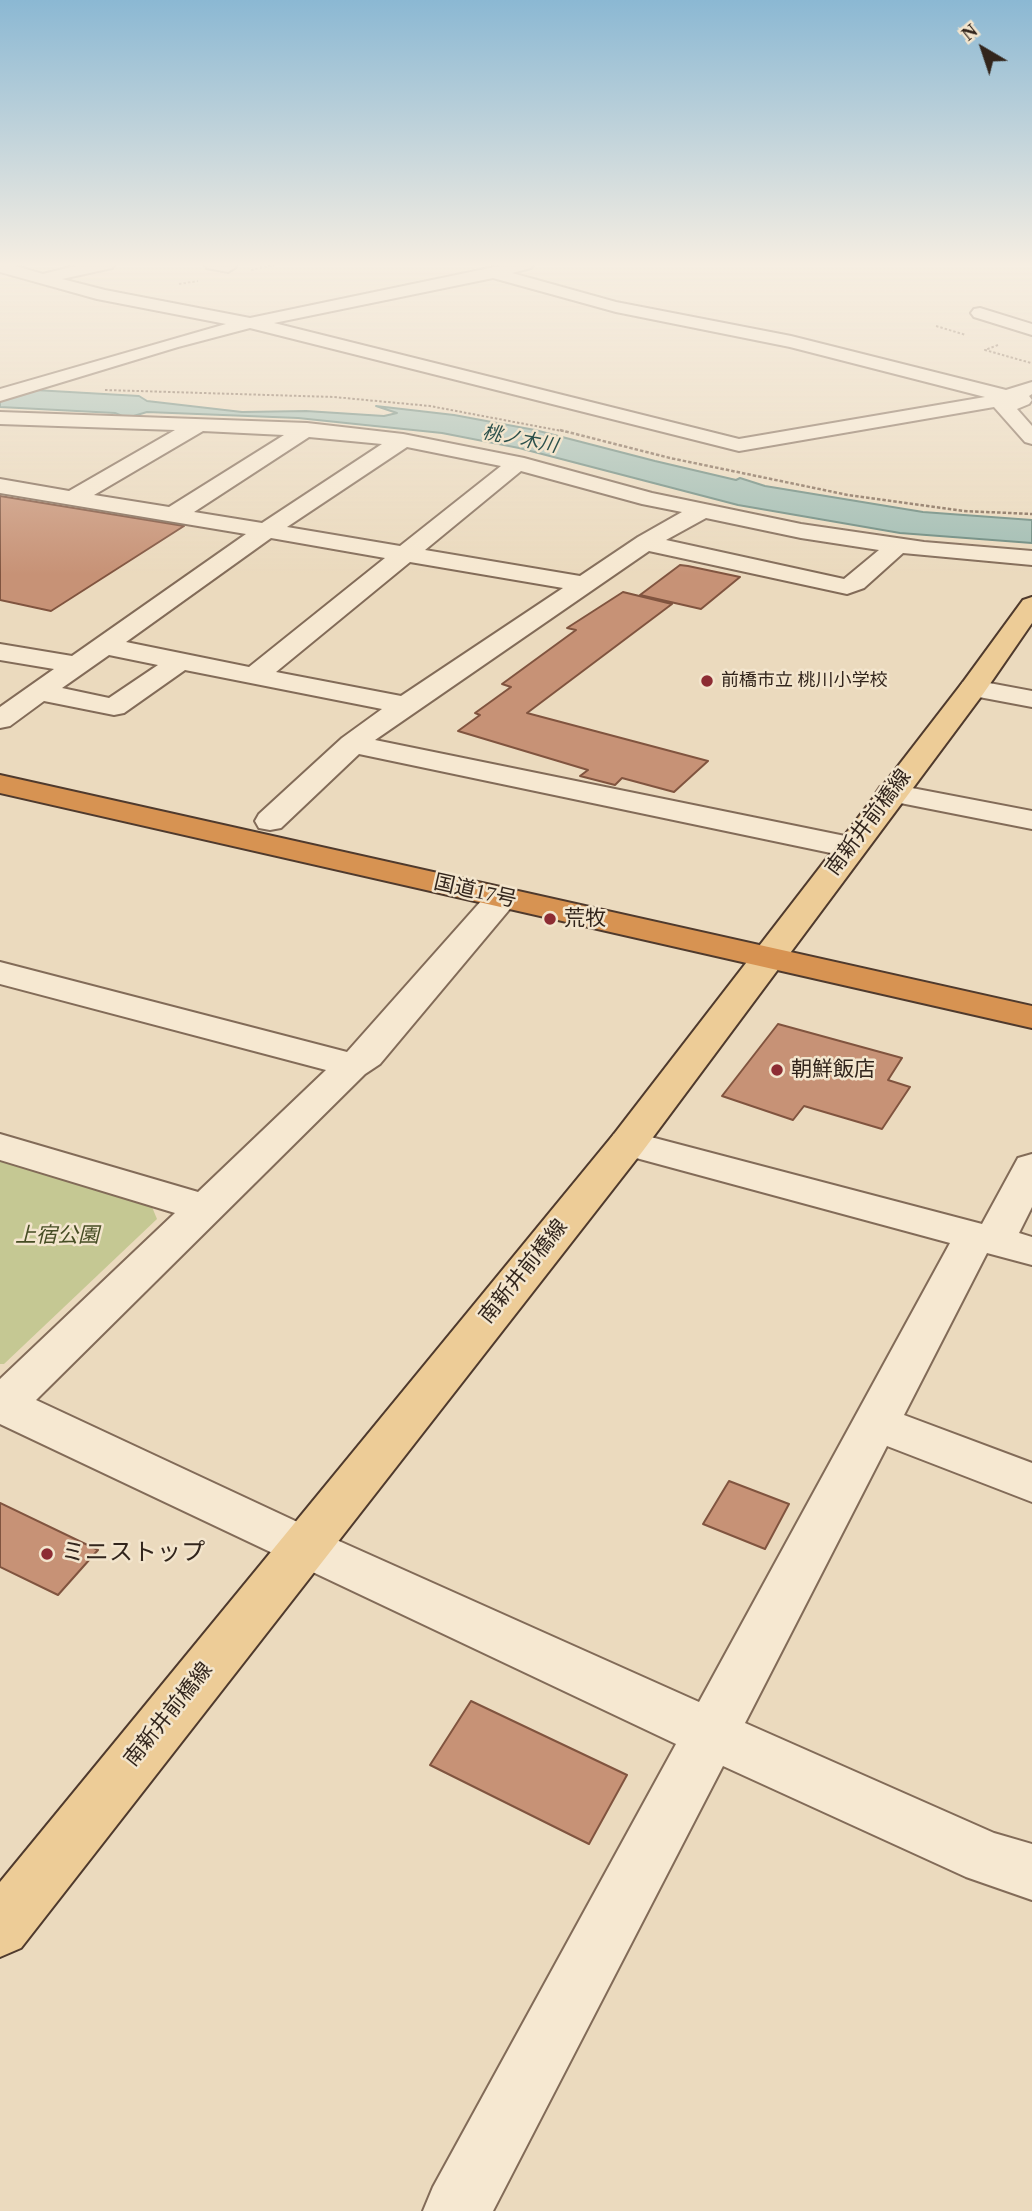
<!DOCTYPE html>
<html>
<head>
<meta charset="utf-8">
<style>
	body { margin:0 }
	#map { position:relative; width:1032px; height:2211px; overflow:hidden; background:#ebdabe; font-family:"Times New Roman",serif }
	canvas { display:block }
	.north { position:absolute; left:948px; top:14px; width:70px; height:70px; -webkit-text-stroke:5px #f3e5cd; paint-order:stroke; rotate:321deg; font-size:19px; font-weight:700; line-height:28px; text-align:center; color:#32251c }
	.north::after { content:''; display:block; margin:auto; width:24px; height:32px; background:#32251c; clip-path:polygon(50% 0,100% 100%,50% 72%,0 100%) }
</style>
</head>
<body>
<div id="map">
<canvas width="1032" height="2211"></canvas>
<div class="north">N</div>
</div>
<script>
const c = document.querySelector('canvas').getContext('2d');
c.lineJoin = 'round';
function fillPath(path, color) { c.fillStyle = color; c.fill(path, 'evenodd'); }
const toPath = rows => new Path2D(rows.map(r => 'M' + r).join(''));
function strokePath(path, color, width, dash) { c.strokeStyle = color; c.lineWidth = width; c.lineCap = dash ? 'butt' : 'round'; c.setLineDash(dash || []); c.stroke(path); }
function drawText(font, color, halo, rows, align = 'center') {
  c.font = font + ' "Times New Roman","Noto Sans JP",serif'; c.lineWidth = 5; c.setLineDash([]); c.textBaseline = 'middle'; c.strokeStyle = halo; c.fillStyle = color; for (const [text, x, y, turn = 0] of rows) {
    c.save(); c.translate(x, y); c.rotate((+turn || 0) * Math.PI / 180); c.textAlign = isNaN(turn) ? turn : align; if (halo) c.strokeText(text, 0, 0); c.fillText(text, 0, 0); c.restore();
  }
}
fillPath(toPath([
	[0,1160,152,1207,157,1219,4,1364,0,1364]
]), '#c5c893');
const water = toPath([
	[0,388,139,396,147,401,242,412,306,411,384,416,397,413,376,406,454,415,535,430,655,461,736,480,740,478,765,486,923,512,1032,520,1032,543,900,533,738,505,519,448,442,433,298,418,147,412,127,418,115,413,0,407,0,388]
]);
fillPath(water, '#a1bdb3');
strokePath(water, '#6a897f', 2);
const building = toPath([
	[0,496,184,526,51,611,0,600,0,496],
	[680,565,688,566,740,577,701,609,640,595,680,565],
	[623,592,672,604,527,713,708,761,674,792,622,778,615,785,580,776,588,770,458,731,480,715,475,713,511,687,502,684,576,630,567,628,623,592],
	[778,1024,902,1058,888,1080,910,1087,882,1129,804,1106,793,1120,722,1096,778,1024],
	[729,1481,789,1504,765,1549,703,1524,729,1481],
	[0,1503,98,1550,58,1595,0,1567,0,1503],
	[471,1701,627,1775,589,1844,430,1765,471,1701]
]);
fillPath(building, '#c79276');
strokePath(building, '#80543f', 2);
const minor = toPath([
	[0,265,12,265,43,274,79,265,114,265,112,268,62,279,105,290,250,318,504,265,533,265,531,268,512,273,616,302,791,336,1006,390,1032,382,1032,394,1029,396,1032,400,1029,404,1017,409,1032,426,1032,444,1025,442,994,407,739,451,250,328,178,347,0,401,0,389,226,324,97,299,0,272,0,265],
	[493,278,616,312,790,347,985,397,739,439,274,323,493,278],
	[205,265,235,265,236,267,228,272,207,268,205,265],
	[980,308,1032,324,1032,335,974,317,971,313,974,309,980,308],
	[0,412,307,423,403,434,524,458,652,493,801,524,924,542,1032,551,1032,565,903,553,864,588,847,594,649,551,375,740,850,837,861,840,866,847,861,854,850,857,359,754,281,828,270,830,259,828,255,821,259,814,342,738,382,709,185,670,124,713,114,715,44,701,10,726,0,728,0,707,54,669,0,660,0,644,72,656,246,534,0,493,0,479,69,491,175,430,0,424,0,412],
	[203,431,284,435,169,507,94,495,203,431],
	[309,437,382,444,262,523,194,512,309,437],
	[407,447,501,466,400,546,287,527,407,447],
	[521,471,642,504,682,512,638,537,580,576,425,550,521,471],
	[706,518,801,538,879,550,844,579,666,540,706,518],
	[271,538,385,558,249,667,126,642,271,538],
	[410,562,563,588,401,696,276,672,410,562],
	[109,655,158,665,109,698,62,688,109,655],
	[973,680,1032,691,1032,707,963,694,959,688,963,682,973,680],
	[891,784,1032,811,1032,829,880,799,876,793,880,787,891,784],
	[502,888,514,891,519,898,380,1064,365,1074,36,1400,321,1533,699,1702,950,1243,614,1152,608,1143,614,1134,628,1131,982,1224,1018,1158,1032,1154,1032,1207,1019,1233,1032,1237,1032,1265,987,1253,904,1415,1032,1463,1032,1502,887,1446,745,1723,994,1833,1032,1844,1032,1900,966,1877,723,1766,493,2211,423,2211,433,2187,676,1744,0,1424,0,1379,175,1213,0,1160,0,1134,198,1192,326,1070,0,984,0,962,347,1052,490,891,502,888]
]);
const major = toPath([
	[1032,597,1032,623,983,694,642,1152,21,1948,0,1957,0,1882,614,1134,963,682,1023,600,1032,597]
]);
const highway = toPath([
	[0,775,1032,1006,1032,1028,0,793,0,775]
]);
strokePath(minor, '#826b58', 4);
strokePath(major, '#4f3a2d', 4);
strokePath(highway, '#4f3a2d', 4);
strokePath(toPath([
	[251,270,274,265],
	[179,284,198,281],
	[936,326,966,335],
	[998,345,985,350,1031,363],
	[105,390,334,397,430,406,567,432]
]), '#826b58', 2, [2.5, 2]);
strokePath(toPath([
	[560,430,670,458,848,495,964,511,1032,514]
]), '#826b58', 2.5, [3.5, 2]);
fillPath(minor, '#f6e8d1');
fillPath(major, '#edcc97');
fillPath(highway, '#d79352');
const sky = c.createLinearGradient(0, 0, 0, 575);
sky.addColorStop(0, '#8bb8d3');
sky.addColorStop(0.46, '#f6eee2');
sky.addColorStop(1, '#f6eee200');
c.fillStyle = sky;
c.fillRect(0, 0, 1032, 575);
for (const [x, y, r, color] of [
	[707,681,7,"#8d2c33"],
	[550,919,7,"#8d2c33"],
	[777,1070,7,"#8d2c33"],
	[47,1554,7,"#8d2c33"]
]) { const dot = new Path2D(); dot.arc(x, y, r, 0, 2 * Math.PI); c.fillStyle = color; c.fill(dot); strokePath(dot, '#f3e5cd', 2.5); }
drawText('18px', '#32251c', '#f3e5cd', [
	["前橋市立 桃川小学校",721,681]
], 'left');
drawText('italic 19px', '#2c514c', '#f3e5cd', [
	["桃ノ木川",520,440,11]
]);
drawText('21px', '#32251c', '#f3e5cd', [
	["南新井前橋線",869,823,-53],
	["国道17号",475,892,13],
	["南新井前橋線",524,1272,-51],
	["南新井前橋線",169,1715,-51]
]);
drawText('21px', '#32251c', '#f3e5cd', [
	["荒牧",564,919],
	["朝鮮飯店",791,1070]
], 'left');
drawText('italic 21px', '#464d24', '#f3e5cd', [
	["上宿公園",57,1236]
]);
drawText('24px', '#32251c', '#f3e5cd', [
	["ミニストップ",61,1554]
], 'left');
</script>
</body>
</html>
